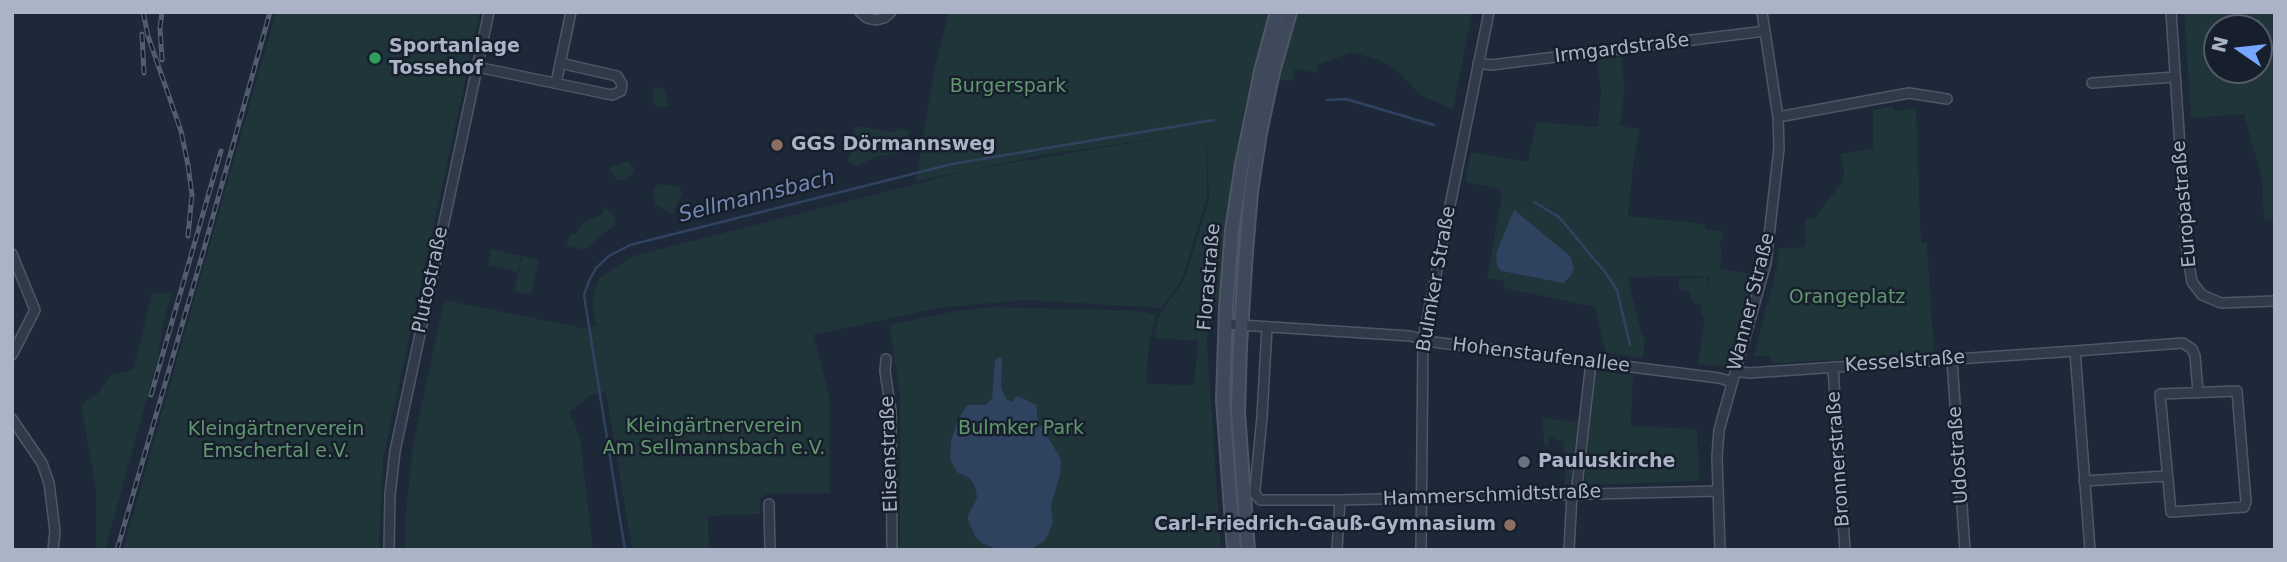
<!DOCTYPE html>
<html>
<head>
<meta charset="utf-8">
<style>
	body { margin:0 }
	#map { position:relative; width:2287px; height:562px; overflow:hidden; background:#1d2838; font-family:"DejaVu Sans",sans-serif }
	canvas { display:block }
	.frame { position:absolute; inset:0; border:14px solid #abb4c6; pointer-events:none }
	.north { position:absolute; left:2203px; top:14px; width:70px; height:70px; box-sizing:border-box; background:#171f2c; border:2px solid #525b6a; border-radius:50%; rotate:284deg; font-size:19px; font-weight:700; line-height:28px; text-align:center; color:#abb4c6 }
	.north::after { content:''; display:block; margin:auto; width:24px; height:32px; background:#76a8ff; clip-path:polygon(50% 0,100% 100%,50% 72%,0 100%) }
</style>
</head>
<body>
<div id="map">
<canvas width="2287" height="562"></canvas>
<div class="frame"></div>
<div class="north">N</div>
</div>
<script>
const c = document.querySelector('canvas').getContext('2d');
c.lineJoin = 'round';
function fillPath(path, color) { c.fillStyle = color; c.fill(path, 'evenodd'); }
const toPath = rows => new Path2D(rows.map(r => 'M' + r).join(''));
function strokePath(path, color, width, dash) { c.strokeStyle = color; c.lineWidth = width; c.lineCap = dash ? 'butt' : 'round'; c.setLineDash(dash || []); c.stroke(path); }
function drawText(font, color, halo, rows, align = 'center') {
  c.font = font + ' "DejaVu Sans",sans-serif'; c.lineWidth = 5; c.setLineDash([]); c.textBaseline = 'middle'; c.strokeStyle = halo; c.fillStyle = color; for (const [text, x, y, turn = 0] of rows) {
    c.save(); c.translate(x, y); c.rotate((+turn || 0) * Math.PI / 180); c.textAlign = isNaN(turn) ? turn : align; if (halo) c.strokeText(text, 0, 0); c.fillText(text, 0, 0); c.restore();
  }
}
fillPath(toPath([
	[276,12,480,12,383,459,379,550,123,550],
	[949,12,1472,12,1453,110,1419,94,1400,73,1384,62,1353,52,1319,64,1317,73,1295,69,1292,81,1251,77,1237,144,1227,210,1218,303,1211,310,1207,342,1221,550,900,550,900,394,889,325,955,311,994,307,1141,311,1156,315,1149,343,1146,384,1194,385,1198,341,1154,338,1159,316,1185,278,1209,199,1206,130,1207,197,1183,277,1162,308,1025,300,938,308,813,335,829,393,830,493,774,493,765,495,760,499,760,514,708,516,709,550,632,550,606,392,591,395,569,412,580,437,593,550,405,550,405,522,413,445,444,300,583,328,596,326,592,303,594,291,599,278,633,256,970,170,1167,137,1043,155,916,181,935,67],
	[2184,12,2275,12,2275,219,2264,220,2262,179,2244,114,2191,118],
	[2217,28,2259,28,2259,70,2217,70],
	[1621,57,1625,88,1620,126,1640,129,1634,158,1628,216,1705,224,1705,229,1724,231,1719,247,1722,248,1720,269,1755,274,1728,364,1724,367,1698,364,1705,318,1701,314,1701,306,1693,303,1689,291,1679,290,1678,279,1707,277,1707,294,1709,276,1627,277,1642,336,1645,336,1643,358,1606,353,1595,307,1504,288,1504,281,1487,278,1502,195,1499,189,1465,182,1471,152,1528,162,1536,122,1598,127,1601,89,1597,60],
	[1496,254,1570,277,1563,283,1501,271,1497,266],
	[657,87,665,89,669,106,657,107,654,104,653,88],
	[1893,106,1894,111,1916,108,1921,243,1927,243,1934,353,1772,364,1770,356,1754,356,1777,266,1779,248,1806,247,1805,218,1814,219,1843,181,1844,172,1840,154,1873,149,1873,110],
	[855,126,891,132,895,132,898,128,909,131,908,149,903,153,876,156,872,159,856,166,848,162],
	[627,161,634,167,634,173,625,180,618,180,610,171,612,165,615,166],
	[660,184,679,186,682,194,673,215,655,204,653,188],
	[604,207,614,215,616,224,584,250,566,246,571,234,575,234,584,222,602,215],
	[491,249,521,256,517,272,488,265],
	[522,256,539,260,531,295,514,291],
	[152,293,172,293,164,320,158,358,105,550,96,550,96,488,81,405,98,393,111,375,133,370],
	[1599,371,1633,375,1631,426,1697,429,1699,481,1584,485,1595,373],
	[1543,418,1578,422,1571,481,1569,484,1563,485,1565,483,1564,441,1556,440,1556,437,1549,436,1549,445,1544,445]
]), '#1f3539');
fillPath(toPath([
	[1514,210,1570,256,1574,268,1570,277,1563,283,1501,271,1497,266,1496,254],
	[1000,357,1002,359,1001,387,1006,399,1012,402,1017,396,1036,405,1038,421,1061,459,1060,474,1051,506,1053,522,1049,532,1045,540,1030,550,994,548,982,543,975,536,968,520,968,515,977,498,976,489,971,479,957,472,950,459,951,441,958,420,967,405,985,405,992,399,995,360]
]), '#2f4361');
strokePath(toPath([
	[1327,100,1346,99,1434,125],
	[1534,202,1559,217,1605,272,1617,290,1630,345],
	[625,550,584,295,589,281,596,268,609,256,630,245,952,164,1214,120]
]), '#2f4361', 2.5);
const street = toPath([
	[860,12,867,18,876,20,884,18,891,12],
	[2171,12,2187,252,2192,282,2202,295,2221,303,2275,301],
	[1478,63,1491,65,1765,31],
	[477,67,612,95,621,91,622,84,617,76,560,63],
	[556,83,571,12],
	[2092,83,2175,77],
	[1778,117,1909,93,1947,99],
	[12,254,35,310,12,355],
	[1225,324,1410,336,1433,342,1719,378,1732,382],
	[1267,327,1262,417,1255,489,1255,494,1260,500,1340,500,1718,491],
	[886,359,885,371,891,411,892,550],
	[1952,360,1965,550],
	[1833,367,1845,550],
	[1736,371,1749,373,2075,351],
	[2237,391,2246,502,2244,507,2171,512,2160,394,2237,391],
	[12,419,42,463,49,483,55,531,53,550],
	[2084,481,2166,476],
	[1576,494,1591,362],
	[769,504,770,550],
	[389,550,390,495,395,451,489,12],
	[1337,550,1340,500],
	[1421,550,1423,339,1489,12],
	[1569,550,1572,494],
	[1720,550,1717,457,1719,430,1766,263,1779,148,1778,117,1762,12],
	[2090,550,2075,351,2183,343,2192,349,2195,356,2198,392]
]);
const secondary = toPath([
	[1234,550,1223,400,1226,308,1232,230,1242,164,1261,71,1277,12],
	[1248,550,1238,412,1240,346,1246,252,1251,192,1260,133,1273,72,1290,12]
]);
strokePath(street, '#4f5766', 12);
strokePath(secondary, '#4f5766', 16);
strokePath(street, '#313a48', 9);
strokePath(secondary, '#3e495c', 12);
const rail = toPath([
	[143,12,148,36,181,131,188,165,192,195,188,236],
	[142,34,144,73],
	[162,60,160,28,162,12],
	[151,395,221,151],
	[117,550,202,256,270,12]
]);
strokePath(rail, '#525e70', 5);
strokePath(rail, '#171f2c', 2.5, [8]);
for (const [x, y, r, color] of [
	[375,58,7,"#2e9e5b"],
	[777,145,7,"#8d6e63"],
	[1524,462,7,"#6b7280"],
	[1510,525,7,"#8d6e63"]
]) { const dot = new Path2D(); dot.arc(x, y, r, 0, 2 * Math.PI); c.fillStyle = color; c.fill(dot); strokePath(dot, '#171f2c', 2.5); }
drawText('bold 19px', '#abb4c6', '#171f2c', [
	["Sportanlage",389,47],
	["Tossehof",389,69],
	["GGS Dörmannsweg",791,145],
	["Pauluskirche",1538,462],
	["Carl-Friedrich-Gauß-Gymnasium",1496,525,"right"]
], 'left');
drawText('19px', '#abb4c6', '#171f2c', [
	["Irmgardstraße",1622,49,-7],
	["Europastraße",2185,204,-95],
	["Florastraße",1210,277,-85],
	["Bulmker Straße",1437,279,-80],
	["Plutostraße",431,280,-78],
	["Wanner Straße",1752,302,-76],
	["Hohenstaufenallee",1541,356,7],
	["Kesselstraße",1905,362,-4],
	["Elisenstraße",890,454,-92],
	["Udostraße",1959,455,-94],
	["Bronnerstraße",1839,459,-94],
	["Hammerschmidtstraße",1492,496,-2]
]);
drawText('19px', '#61976e', '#171f2c', [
	["Burgerspark",1008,87],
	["Orangeplatz",1847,298],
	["Kleingärtnerverein",714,427],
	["Am Sellmannsbach e.V.",714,449],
	["Bulmker Park",1021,429],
	["Kleingärtnerverein",276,430],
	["Emschertal e.V.",276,452]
]);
drawText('italic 21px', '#708ab1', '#171f2c', [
	["Sellmannsbach",757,197,-14]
]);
</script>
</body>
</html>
